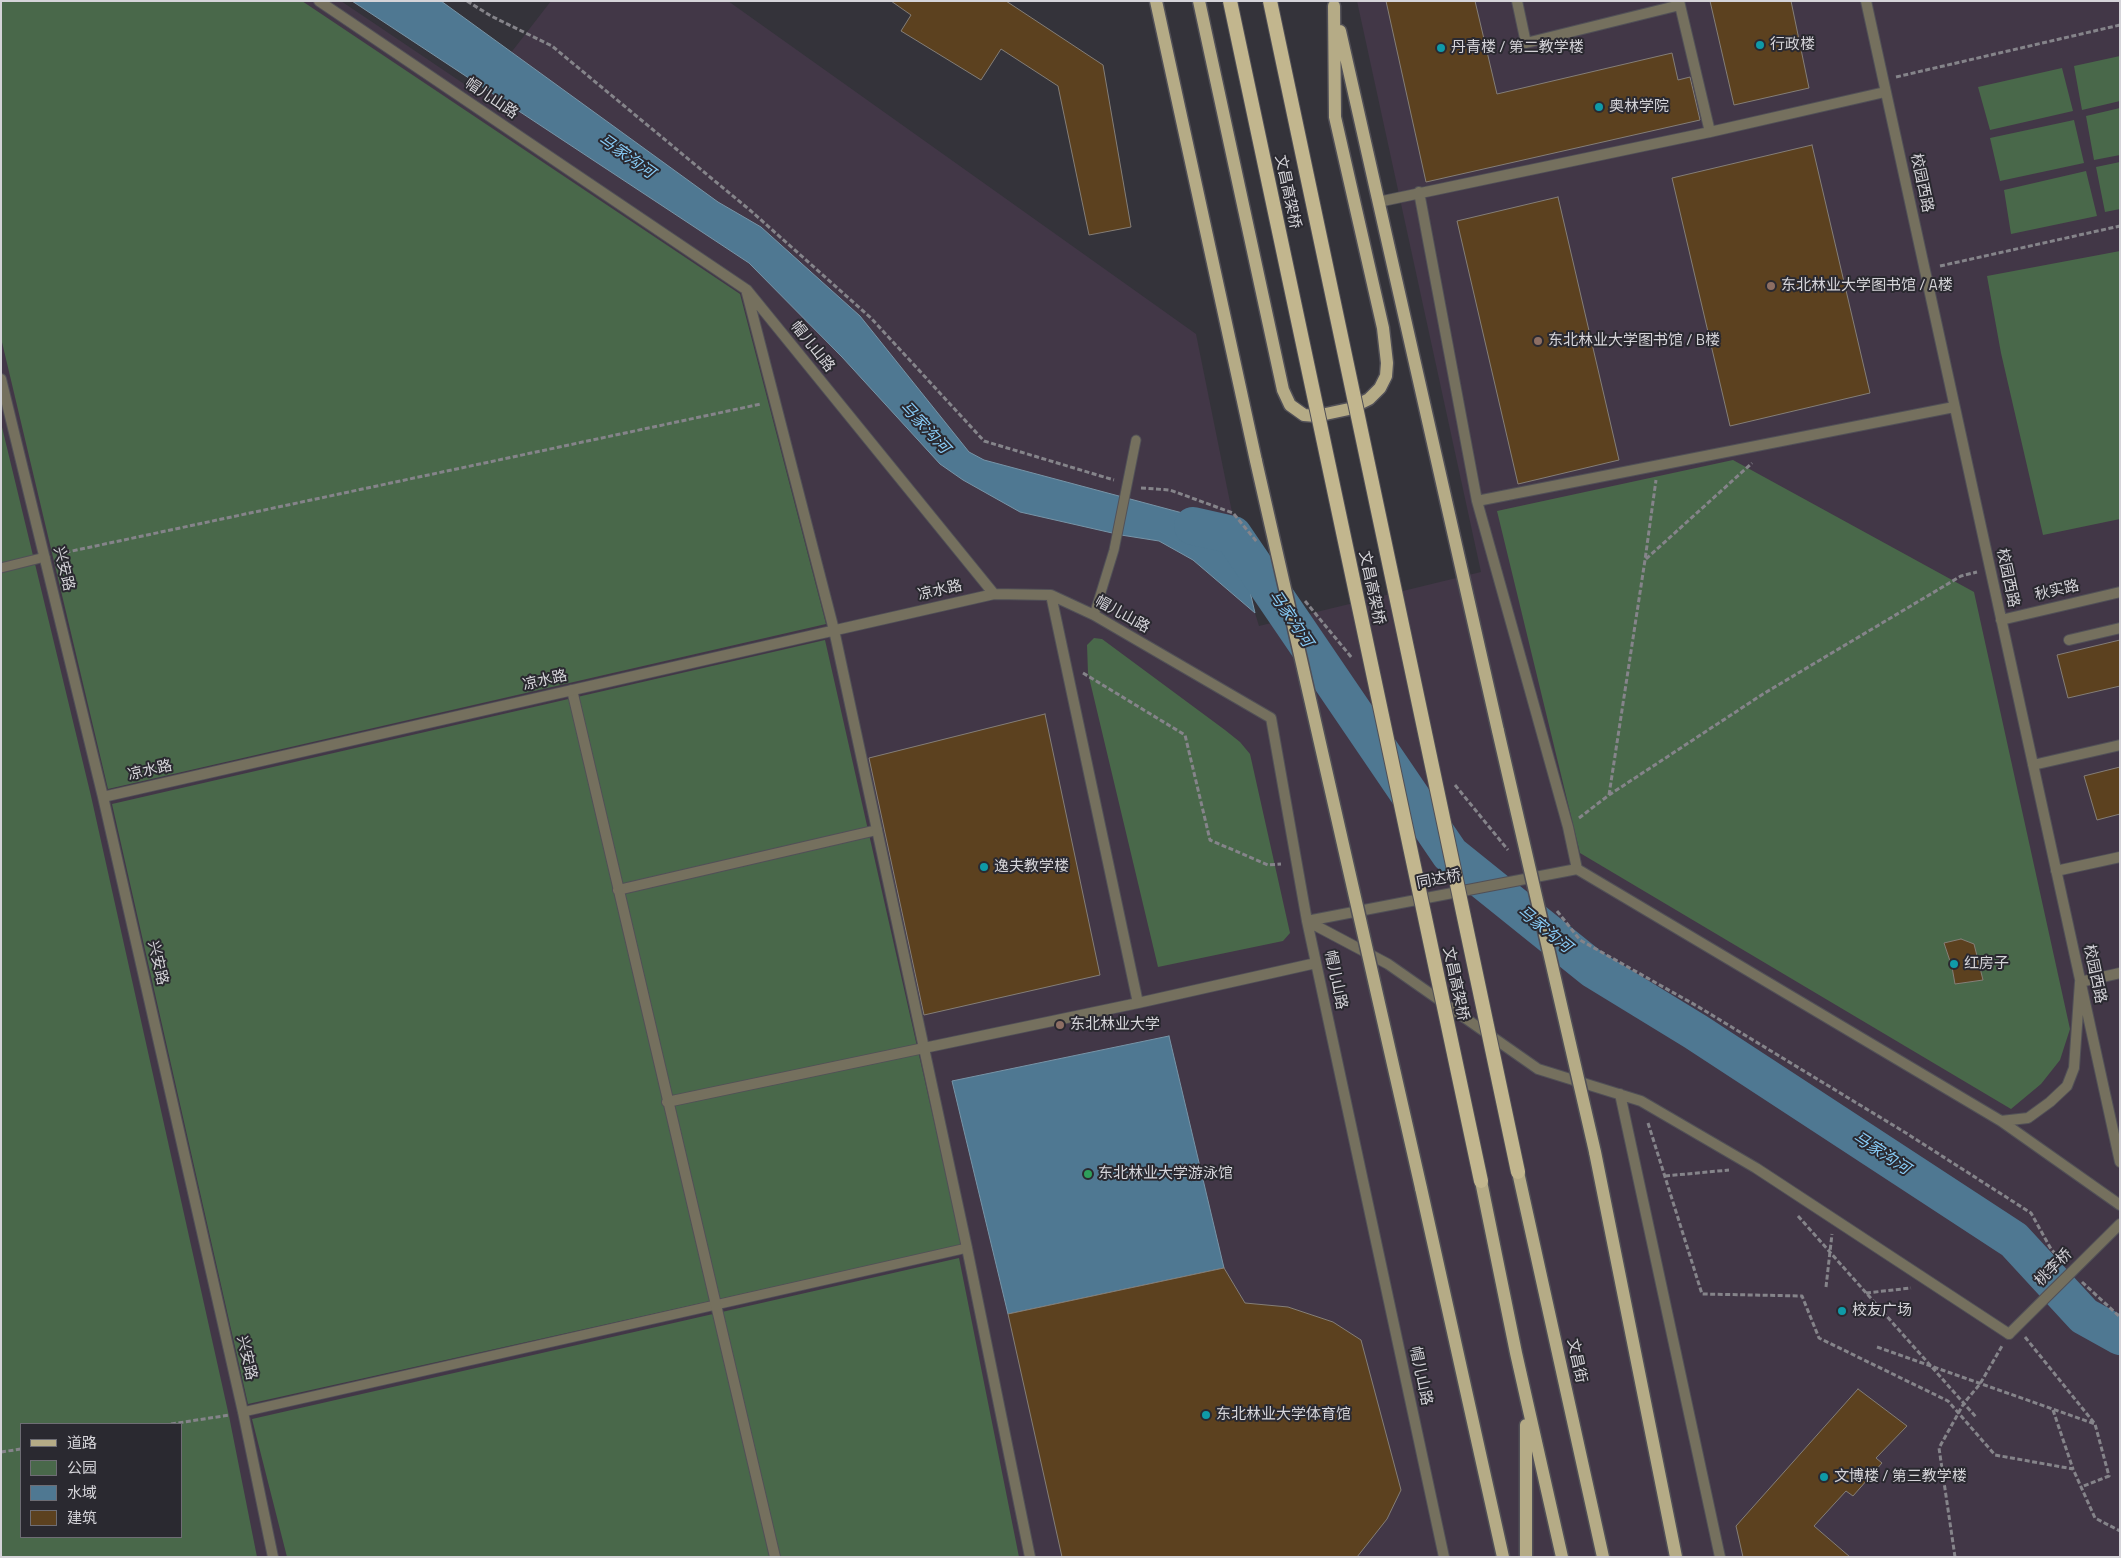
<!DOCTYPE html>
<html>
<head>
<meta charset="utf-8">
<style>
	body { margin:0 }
	#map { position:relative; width:2121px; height:1558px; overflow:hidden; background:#34333a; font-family:"Titillium Web","Noto Sans SC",sans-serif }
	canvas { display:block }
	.frame { position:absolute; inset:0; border:2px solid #d5d4d9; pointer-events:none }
	.legend { position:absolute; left:20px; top:1423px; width:162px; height:115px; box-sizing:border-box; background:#2a2930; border:1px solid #6e6d74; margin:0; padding:6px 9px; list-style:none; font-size:15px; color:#d5d4d9 }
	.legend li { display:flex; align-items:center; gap:10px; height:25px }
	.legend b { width:25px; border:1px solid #6e6d74 }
</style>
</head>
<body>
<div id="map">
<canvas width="2121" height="1558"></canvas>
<div class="frame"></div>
<ul class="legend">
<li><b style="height:6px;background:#b5ab86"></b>道路</li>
<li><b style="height:14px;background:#49684a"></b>公园</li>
<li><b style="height:14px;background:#4f7892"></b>水域</li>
<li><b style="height:14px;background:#5c411f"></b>建筑</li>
</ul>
</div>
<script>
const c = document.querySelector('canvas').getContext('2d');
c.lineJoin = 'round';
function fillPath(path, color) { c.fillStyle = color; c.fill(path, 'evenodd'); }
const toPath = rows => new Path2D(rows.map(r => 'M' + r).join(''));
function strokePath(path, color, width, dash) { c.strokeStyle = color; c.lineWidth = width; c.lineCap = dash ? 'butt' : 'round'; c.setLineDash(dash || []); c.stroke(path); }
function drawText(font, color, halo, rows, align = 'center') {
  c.font = font + ' "Titillium Web","Noto Sans SC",sans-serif'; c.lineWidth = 4; c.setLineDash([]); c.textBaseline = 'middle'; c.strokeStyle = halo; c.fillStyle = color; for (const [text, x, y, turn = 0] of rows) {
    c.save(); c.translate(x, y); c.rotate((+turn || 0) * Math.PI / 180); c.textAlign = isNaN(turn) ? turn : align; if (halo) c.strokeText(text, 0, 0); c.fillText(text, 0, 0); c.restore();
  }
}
fillPath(toPath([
	[1,1,341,1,479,94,551,1,728,1,1196,334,1235,527,1255,613,1259,626,1481,572,1357,1,2120,1,2120,1557,1,1557],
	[21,1424,181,1424,181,1537,21,1537]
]), '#423747');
fillPath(toPath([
	[1,1,302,1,740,294,826,624,108,789,1,338],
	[2120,56,2120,101,2082,110,2074,66],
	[2062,68,2073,111,1990,130,1978,87],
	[2120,108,2120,155,2094,160,2086,116],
	[2074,120,2084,163,2000,181,1990,138],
	[2120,162,2120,209,2105,212,2096,167],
	[2086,171,2097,216,2011,234,2004,190],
	[2120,251,2120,519,2043,535,2001,353,1987,276],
	[1,423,91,796,229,1416,257,1557,1,1557],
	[21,1424,181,1424,181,1537,21,1537],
	[1733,460,1974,592,2070,1029,2060,1060,2041,1084,2011,1109,1580,853,1497,511],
	[1094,638,1102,639,1225,730,1240,742,1250,754,1290,933,1283,941,1158,967,1088,673,1087,645],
	[825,640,962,1245,248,1404,112,804],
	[959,1258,1019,1557,287,1557,252,1419]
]), '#49684a');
const water = toPath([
	[352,1,441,1,718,202,761,227,860,316,969,452,984,460,1235,527,1255,613,1193,560,1159,541,1121,535,1020,512,963,480,940,464,842,357,749,263,352,1],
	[1169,1036,1224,1268,1008,1314,952,1081,1169,1036]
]);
fillPath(water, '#4f7892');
strokePath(water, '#7794a7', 1);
strokePath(toPath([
	[1193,526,1233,535,1450,854,1593,969,1696,1032,2014,1240,2084,1316,2120,1336]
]), '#4f7892', 38);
const building = toPath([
	[891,1,1006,1,1103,65,1131,227,1089,235,1058,86,1001,49,981,80,901,31,911,15,891,1],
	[1386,1,1475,1,1497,94,1672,53,1678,80,1690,77,1700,120,1426,182,1386,1],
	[1710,1,1791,1,1809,88,1734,105,1710,1],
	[1812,145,1870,393,1730,426,1672,178,1812,145],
	[1558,197,1619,460,1518,484,1457,221,1558,197],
	[2120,640,2120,686,2068,698,2057,655,2120,640],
	[1045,714,1100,975,924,1015,869,758,1045,714],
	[2120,767,2120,814,2097,820,2084,776,2120,767],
	[1961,939,1974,944,1983,980,1955,984,1952,967,1944,943,1961,939],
	[1224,1268,1245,1303,1288,1307,1333,1322,1361,1340,1401,1490,1387,1519,1357,1557,1062,1557,1008,1314,1224,1268],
	[1858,1389,1907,1426,1876,1458,1882,1463,1853,1496,1846,1491,1814,1526,1850,1557,1743,1557,1736,1526,1858,1389]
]);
fillPath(building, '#5c411f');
strokePath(building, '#847e77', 1);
const service = toPath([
	[1,568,45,557],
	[1094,615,1114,550,1136,440],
	[243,1412,967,1248]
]);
const pedestrian = toPath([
	[572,690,775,1557],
	[618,890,877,830],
	[667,1102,924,1048],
	[2009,1334,2120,1224]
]);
const minor = toPath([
	[319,1,747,290,994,594,1051,595,1094,615,1271,718,1307,921,1444,1557],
	[1517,1,1526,43,1680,5],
	[1679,1,1710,132],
	[1866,1,2120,1162],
	[1419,192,1477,501,1568,827,1577,869,2001,1121,2120,1205],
	[1378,202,1710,132,1885,92],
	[747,293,834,630,967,1248,1030,1557],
	[1,379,103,797,243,1412,273,1557],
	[1477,501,1954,407],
	[1051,595,1138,1003,1316,963],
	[2001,620,2120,592],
	[2069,640,2120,628],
	[2033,765,2120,745],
	[103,797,994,594],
	[2056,871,2120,857],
	[1307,921,1388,964,1538,1069,1641,1101,1756,1168,2009,1334],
	[1307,921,1577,869],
	[924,1048,1138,1003],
	[1620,1094,1720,1557],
	[2001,1121,2028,1118,2050,1102,2067,1086,2074,1068,2080,982,2120,973]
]);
const primary = toPath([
	[1156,1,1256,461],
	[1199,1,1283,390,1290,405,1304,415,1316,416,1349,409,1369,399,1380,388,1386,376,1387,363,1383,328,1335,117,1334,6],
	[1340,31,1498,731],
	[1595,1152,1676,1557],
	[1518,1172,1603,1557],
	[1481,1181,1516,1353,1562,1557],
	[1421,1188,1503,1557],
	[1526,1425,1526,1557]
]);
strokePath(service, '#515057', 11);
strokePath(pedestrian, '#515057', 12);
strokePath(minor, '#515057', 12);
strokePath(primary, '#515057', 15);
strokePath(toPath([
	[467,1,491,16,552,46,751,211,871,318,984,441,1114,480],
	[1896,77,2120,25],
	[1940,266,2120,226],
	[1141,488,1170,490,1233,513,1257,542],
	[58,554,761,404],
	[1646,559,1752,463],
	[1305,601,1352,658],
	[1083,673,1185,735,1210,840,1268,865,1281,864],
	[1455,785,1508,850],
	[1609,795,1645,560,1656,480],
	[1579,818,1609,795,1763,694,1961,576,1977,572],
	[1557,911,1580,940,1697,1006,1906,1133,2031,1213,2051,1249,2062,1261],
	[1648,1123,1702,1294,1802,1296,1819,1338,1948,1401,1995,1455,2073,1469,2095,1518,2120,1531],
	[1665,1176,1729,1170],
	[1798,1216,1976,1417],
	[2082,1282,2120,1317],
	[1826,1287,1832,1234],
	[1866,1293,1911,1288],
	[2025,1337,2095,1424,2109,1476,2081,1487],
	[1877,1347,2095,1424],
	[2053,1410,2073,1469],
	[171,1424,230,1415],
	[1,1452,21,1449],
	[1955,1557,1939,1448,1964,1403,1980,1384,2002,1346]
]), '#85848a', 3, [5, 2.5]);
strokePath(service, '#75705e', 9);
strokePath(pedestrian, '#75705e', 10);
strokePath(minor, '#75705e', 10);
strokePath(primary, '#b5ab86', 12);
const primaryBridge = toPath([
	[1256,461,1421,1188],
	[1498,731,1595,1152]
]);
const trunkBridge = toPath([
	[1230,1,1481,1181],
	[1270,1,1518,1172]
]);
strokePath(primaryBridge, '#515057', 15, []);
strokePath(trunkBridge, '#515057', 16, []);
strokePath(primaryBridge, '#b5ab86', 12);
strokePath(trunkBridge, '#c2b68e', 14);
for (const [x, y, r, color] of [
	[1760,45,5,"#0f9aa8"],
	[1441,48,5,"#0f9aa8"],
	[1599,107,5,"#0f9aa8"],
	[1771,286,5,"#8d6e63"],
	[1538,341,5,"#8d6e63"],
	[984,867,5,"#0f9aa8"],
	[1954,964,5,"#0f9aa8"],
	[1060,1025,5,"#8d6e63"],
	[1088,1174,5,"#2e9e5b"],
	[1842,1311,5,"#0f9aa8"],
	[1206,1415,5,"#0f9aa8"],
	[1824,1477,5,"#0f9aa8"]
]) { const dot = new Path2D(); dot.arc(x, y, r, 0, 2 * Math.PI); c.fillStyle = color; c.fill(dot); strokePath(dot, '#2a2930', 2); }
drawText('15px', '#d5d4d9', '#2a2930', [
	["行政楼",1770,45],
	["丹青楼 / 第二教学楼",1451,48],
	["奥林学院",1609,107],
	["东北林业大学图书馆 / A楼",1781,286],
	["东北林业大学图书馆 / B楼",1548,341],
	["逸夫教学楼",994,867],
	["红房子",1964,964],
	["东北林业大学",1070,1025],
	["东北林业大学游泳馆",1098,1174],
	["校友广场",1852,1311],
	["东北林业大学体育馆",1216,1415],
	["文博楼 / 第三教学楼",1834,1477]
], 'left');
drawText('15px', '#d5d4d9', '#2a2930', [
	["帽儿山路",491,99,34],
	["校园西路",1921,183,78],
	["文昌高架桥",1287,192,78],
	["帽儿山路",812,347,51],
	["兴安路",63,569,76],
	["校园西路",2007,578,78],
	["文昌高架桥",1371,588,78],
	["凉水路",940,591,-13],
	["秋实路",2057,591,-13],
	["帽儿山路",1122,615,29],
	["凉水路",545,681,-13],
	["凉水路",150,771,-13],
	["同达桥",1439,880,-11],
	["兴安路",157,963,77],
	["校园西路",2094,974,78],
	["帽儿山路",1335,980,78],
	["文昌高架桥",1455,984,78],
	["桃李桥",2054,1268,-45],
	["兴安路",246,1358,77],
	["文昌街",1576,1361,78],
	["帽儿山路",1420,1376,78]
]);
drawText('italic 16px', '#88ccf7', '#2a2930', [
	["马家沟河",626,157,35],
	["马家沟河",924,428,47],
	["马家沟河",1290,619,56],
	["马家沟河",1544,930,39],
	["马家沟河",1881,1154,33]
]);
</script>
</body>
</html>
